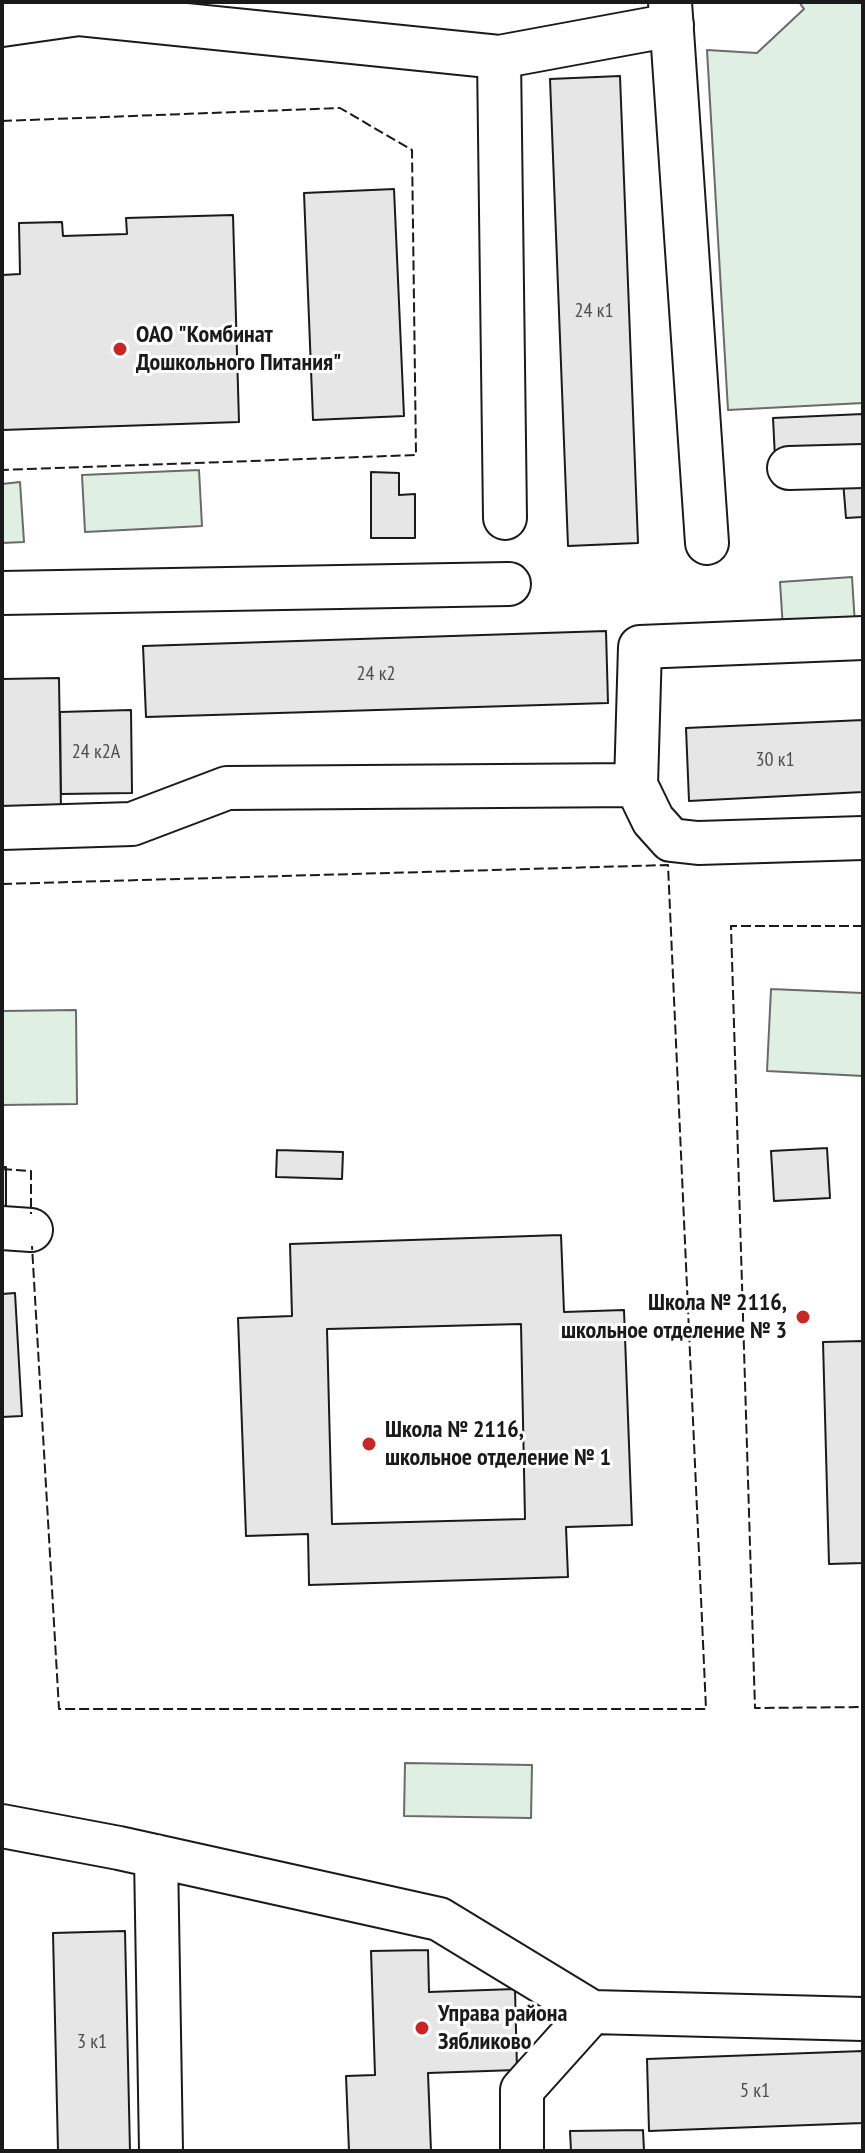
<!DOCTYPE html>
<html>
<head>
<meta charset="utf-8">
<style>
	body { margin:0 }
	#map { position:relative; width:865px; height:2153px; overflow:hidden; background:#fff; font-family:"PT Sans Narrow",sans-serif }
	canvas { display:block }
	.frame { position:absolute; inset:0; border:4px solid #1a1a1a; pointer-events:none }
</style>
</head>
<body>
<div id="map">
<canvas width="865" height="2153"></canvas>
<div class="frame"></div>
</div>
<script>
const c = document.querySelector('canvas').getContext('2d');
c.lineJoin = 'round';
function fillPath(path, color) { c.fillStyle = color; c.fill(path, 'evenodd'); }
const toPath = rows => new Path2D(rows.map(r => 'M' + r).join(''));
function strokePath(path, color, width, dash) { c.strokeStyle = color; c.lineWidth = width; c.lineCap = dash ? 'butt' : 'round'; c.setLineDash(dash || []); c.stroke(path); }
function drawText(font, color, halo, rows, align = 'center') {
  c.font = font + ' "PT Sans Narrow",sans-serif'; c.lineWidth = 6; c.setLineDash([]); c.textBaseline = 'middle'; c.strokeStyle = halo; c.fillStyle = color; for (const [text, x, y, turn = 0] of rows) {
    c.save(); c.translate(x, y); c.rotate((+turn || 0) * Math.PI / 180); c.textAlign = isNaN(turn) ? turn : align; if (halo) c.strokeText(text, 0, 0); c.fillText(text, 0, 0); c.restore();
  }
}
const green = toPath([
	[799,2,863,2,863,403,728,410,707,50,757,53,804,9,799,2],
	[199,470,202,526,85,532,82,475,199,470],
	[20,482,24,542,2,543,2,484,20,482],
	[852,577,855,625,783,629,780,582,852,577],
	[771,989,863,993,863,1076,767,1071,771,989],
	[76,1010,77,1104,2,1105,2,1011,76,1010],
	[405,1763,532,1765,531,1818,404,1816,405,1763]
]);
fillPath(green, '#e0efe3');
strokePath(green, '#6a6a6a', 2);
const building = toPath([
	[620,76,638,543,568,546,550,79,620,76],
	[394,189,404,416,313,420,304,193,394,189],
	[233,215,239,422,2,430,2,275,20,274,19,223,62,222,63,236,127,234,126,218,233,215],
	[863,414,863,453,775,458,773,418,863,414],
	[371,472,399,473,399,495,415,494,415,538,371,538,371,472],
	[863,479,863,517,846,518,843,481,863,479],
	[606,631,608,703,146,717,143,646,606,631],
	[59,678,61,811,2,812,2,679,59,678],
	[131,710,132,793,61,794,60,712,131,710],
	[863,720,863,792,689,801,686,728,863,720],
	[827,1148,830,1198,774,1201,771,1151,827,1148],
	[277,1150,343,1152,342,1179,276,1177,277,1150],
	[2,1167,6,1167,6,1214,2,1214,2,1167],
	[561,1235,564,1312,624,1310,632,1525,566,1527,568,1577,309,1585,308,1534,246,1536,238,1318,292,1316,290,1244,561,1235],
	[521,1324,525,1519,332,1524,327,1329,521,1324],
	[15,1293,22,1416,2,1417,2,1294,15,1293],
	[863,1341,863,1563,829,1564,823,1342,863,1341],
	[125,1931,130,2151,58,2151,53,1933,125,1931],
	[428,1950,429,1992,515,1989,517,2070,428,2073,431,2151,349,2151,346,2076,375,2075,371,1951,428,1950],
	[863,2051,863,2123,649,2131,647,2059,863,2051],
	[643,2130,644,2151,571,2151,570,2131,643,2130]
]);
fillPath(building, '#e6e6e6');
strokePath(building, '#1a1a1a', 2);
const minor = toPath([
	[670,2,707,543],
	[2,25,79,14,499,57,672,25],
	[499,57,505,518],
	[789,468,863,466],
	[2,593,509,584],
	[636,785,640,647,863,638],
	[2,828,132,824,227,788,636,785,653,820,671,840,698,843,863,838],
	[2,1228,31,1230],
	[2,1826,119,1848,439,1919,592,2012,863,2019],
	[156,1856,161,2151],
	[522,2151,522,2090,592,2012]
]);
strokePath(minor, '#1a1a1a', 46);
strokePath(minor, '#fff', 42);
strokePath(toPath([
	[2,121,340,108,412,150,416,455,2,470],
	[2,884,668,865,706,1709,59,1709,32,1246],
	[863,926,731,926,755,1708,863,1707],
	[2,1169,31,1171,31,1214]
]), '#1a1a1a', 2, [10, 4]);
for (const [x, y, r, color] of [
	[120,349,8,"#c62828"],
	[803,1317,8,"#c62828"],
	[369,1444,8,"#c62828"],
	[422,2028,8,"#c62828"]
]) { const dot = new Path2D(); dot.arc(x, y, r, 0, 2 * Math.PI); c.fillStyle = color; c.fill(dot); strokePath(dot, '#fff', 3); }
drawText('20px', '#4d4d4d', null, [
	["24 к1",594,311],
	["24 к2",376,674],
	["24 к2А",96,752],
	["30 к1",775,760],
	["3 к1",92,2042],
	["5 к1",755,2091]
]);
drawText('bold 24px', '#1a1a1a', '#fff', [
	["ОАО \"Комбинат",136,335],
	["Дошкольного Питания\"",136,363],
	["Школа № 2116,",787,1303,"right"],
	["школьное отделение № 3",787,1331,"right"],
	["Школа № 2116,",385,1430],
	["школьное отделение № 1",385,1458],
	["Управа района",438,2014],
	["Зябликово",438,2042]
], 'left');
</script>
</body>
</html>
